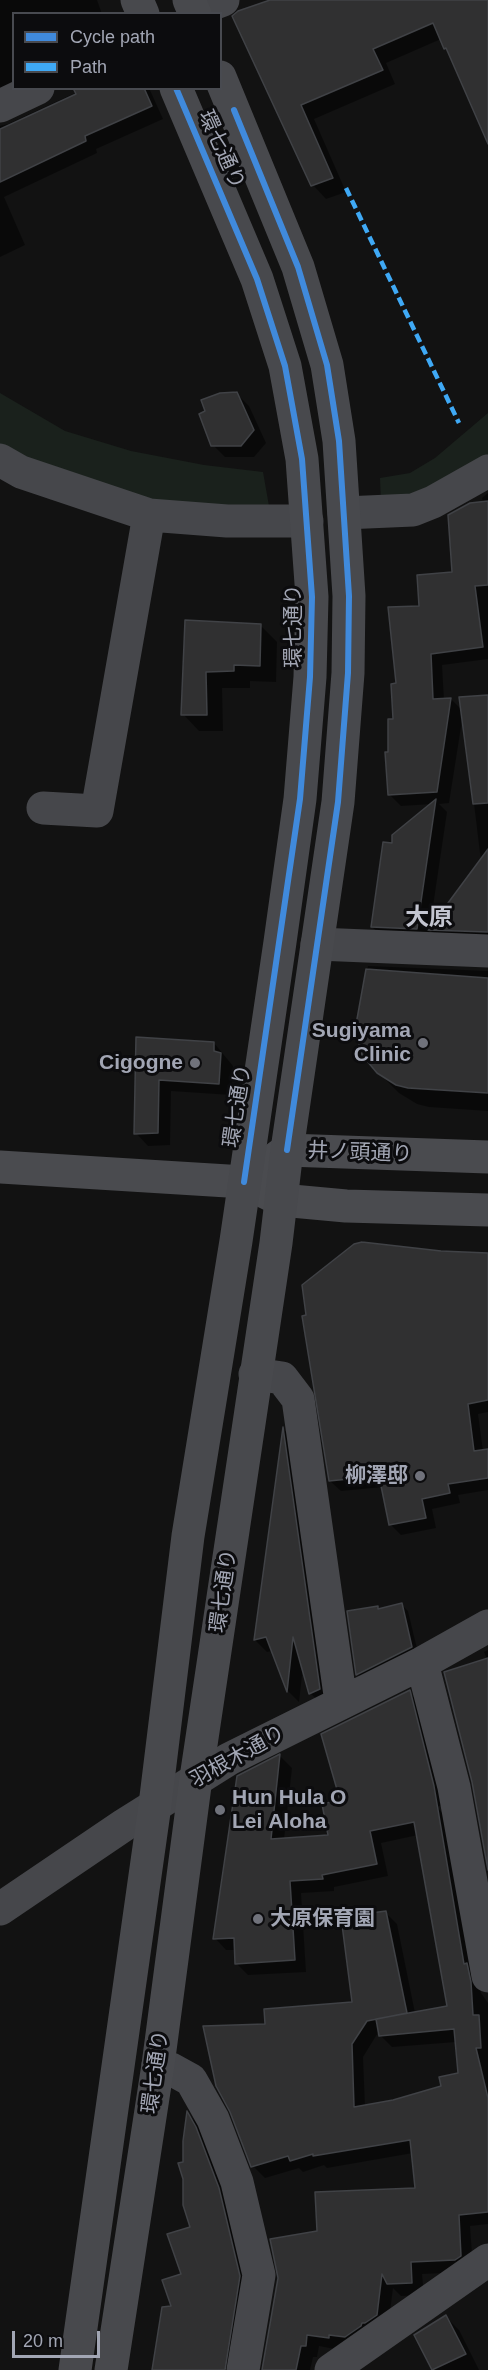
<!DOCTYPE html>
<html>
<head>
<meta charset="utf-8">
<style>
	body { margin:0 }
	#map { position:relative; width:488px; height:2370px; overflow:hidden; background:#121212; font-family:Arial,sans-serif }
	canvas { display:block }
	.legend { position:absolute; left:12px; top:12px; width:210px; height:78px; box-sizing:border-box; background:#0c0c0e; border:2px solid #484a50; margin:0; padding:8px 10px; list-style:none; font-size:18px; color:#a2a6b4 }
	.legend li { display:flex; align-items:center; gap:12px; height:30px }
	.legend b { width:30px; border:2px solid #484a50 }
	.scale { position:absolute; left:12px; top:2331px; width:88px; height:27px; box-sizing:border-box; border:3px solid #a2a6b4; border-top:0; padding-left:8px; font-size:18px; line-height:21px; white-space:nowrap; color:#a2a6b4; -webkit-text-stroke:4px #0c0c0e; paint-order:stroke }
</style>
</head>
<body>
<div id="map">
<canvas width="488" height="2370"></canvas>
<ul class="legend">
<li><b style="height:8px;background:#408adc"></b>Cycle path</li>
<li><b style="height:8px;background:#3fa9f5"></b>Path</li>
</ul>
<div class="scale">20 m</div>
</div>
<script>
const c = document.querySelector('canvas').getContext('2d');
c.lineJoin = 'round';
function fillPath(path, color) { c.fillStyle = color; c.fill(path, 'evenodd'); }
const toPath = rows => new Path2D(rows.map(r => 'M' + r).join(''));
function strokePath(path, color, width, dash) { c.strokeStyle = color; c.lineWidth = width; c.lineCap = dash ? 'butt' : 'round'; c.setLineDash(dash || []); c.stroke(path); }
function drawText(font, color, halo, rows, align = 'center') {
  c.font = font + ' Arial,"Noto Sans JP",sans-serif'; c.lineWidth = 6; c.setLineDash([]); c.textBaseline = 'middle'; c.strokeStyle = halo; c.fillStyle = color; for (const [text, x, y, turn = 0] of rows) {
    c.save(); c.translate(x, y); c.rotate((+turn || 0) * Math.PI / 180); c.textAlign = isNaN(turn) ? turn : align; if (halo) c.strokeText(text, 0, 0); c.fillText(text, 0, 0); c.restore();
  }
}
fillPath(toPath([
	[0,393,65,431,131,451,204,465,263,472,269,506,261,511,120,496,0,449],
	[488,413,488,457,432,490,381,503,380,478,410,473,435,458]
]), '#1a211c');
fillPath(toPath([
	[0,0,97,0,102,14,14,14,14,88,0,104],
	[273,0,488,0,488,120,441,39,386,63,395,84,314,119,346,192,326,199,313,185],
	[86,88,149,88,163,119,96,149,97,153,4,197,25,245,0,257,0,126,8,124],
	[236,393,249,406,266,443,254,457,225,457,213,445],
	[488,493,488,659,442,665,444,700,451,699,463,711,488,697,488,943,441,941,430,930,481,861,463,714,449,803,439,804,447,812,428,940,384,938,372,927,394,845,432,804,401,806,390,795,390,753,397,685,421,607,453,574,483,503,482,498],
	[187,622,260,625,277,642,276,682,250,681,250,688,222,688,223,731,199,731,183,714],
	[368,966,488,971,488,1111,429,1107,417,1104,399,1093,378,1072,357,1030],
	[137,1038,214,1043,233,1066,231,1095,171,1091,170,1145,148,1146,136,1133],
	[440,1252,488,1254,488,1412,478,1414,483,1451,488,1451,488,1490,458,1495,460,1503,432,1509,436,1528,401,1535,390,1524,383,1487,341,1491,330,1481],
	[284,1430,295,1440,332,1701,323,1705,310,1693,303,1667,299,1702,288,1691,272,1651,267,1652,255,1640],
	[402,1605,408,1611,418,1653,364,1680,357,1674,377,1608,380,1610],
	[488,1650,488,1783,487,1659,484,1652],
	[409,1692,421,1704,447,1803,437,1807,450,1821,481,1993,488,2003,488,2224,470,2226,473,2268,467,2272,422,2274,424,2295,401,2296,393,2288,388,2327,340,2350,319,2346,317,2357,313,2357,310,2370,264,2370,318,2233,416,2190,413,2153,327,2168,324,2165,303,2172,299,2168,265,2178,253,2166,266,2026,354,2003,385,1912,397,1924,415,2013,448,2007,418,1835,381,1843,388,1876,334,1887,334,1891,301,1893,306,1972,248,1975,236,1963,236,1950,226,1950,215,1938,238,1777,280,1756,292,1768,284,1839,330,1836,341,1802],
	[379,2031,380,2035,392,2047,456,2042,459,2074,443,2087,394,2102,365,2107,363,2057],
	[188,2114,199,2125,230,2201,251,2289,238,2370,154,2370,183,2275,192,2228,184,2163],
	[446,2317,459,2330,479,2370,434,2370,416,2335]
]), '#0007');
const building = toPath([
	[270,0,488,0,488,144,446,48,444,49,433,23,373,49,383,70,301,105,333,178,311,186,232,16,238,11,270,0],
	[73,88,144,88,152,106,85,136,86,141,0,182,0,129,76,94,73,88],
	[237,392,254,430,241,446,211,446,199,414,205,411,201,400,220,393,237,392],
	[488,501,488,585,475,586,483,647,431,654,433,699,451,698,437,792,388,795,385,752,388,752,388,719,393,719,391,684,396,683,388,607,419,606,417,575,452,572,448,515,470,503,488,501],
	[185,620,261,624,260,666,234,665,234,671,206,672,207,715,181,715,185,620],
	[488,695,488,803,473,804,459,697,488,695],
	[436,799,417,929,371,927,383,842,392,843,392,835,436,799],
	[488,849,488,932,428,930,488,849],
	[366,969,488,978,488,1093,408,1088,396,1085,377,1073,362,1055,355,1030,366,969],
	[136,1037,214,1042,214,1051,221,1053,219,1084,159,1080,158,1133,134,1134,136,1037],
	[362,1242,441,1251,488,1253,488,1400,468,1404,474,1451,488,1449,488,1478,448,1484,450,1493,422,1499,426,1518,389,1525,379,1476,329,1481,302,1316,306,1315,302,1285,354,1244,362,1242],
	[283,1427,320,1689,309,1694,293,1637,287,1692,266,1637,254,1640,283,1427],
	[402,1603,412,1647,356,1675,347,1611,378,1606,378,1609,402,1603],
	[488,1658,488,1870,472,1782,444,1672,488,1658],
	[410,1690,434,1786,464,1964,467,1963,471,1982,473,2015,479,2015,481,2048,476,2048,488,2098,488,2212,459,2215,461,2256,455,2260,411,2262,412,2283,387,2284,382,2274,377,2315,365,2323,362,2323,361,2326,345,2337,329,2335,329,2338,307,2335,306,2346,301,2346,296,2370,262,2370,278,2278,270,2239,317,2231,315,2192,415,2188,410,2140,313,2156,313,2154,290,2161,288,2156,251,2167,230,2112,216,2086,203,2026,265,2024,264,2009,352,2002,341,1917,386,1911,407,2013,367,2021,352,2044,354,2107,393,2100,441,2086,439,2077,458,2073,454,2029,379,2036,376,2019,447,2006,414,1822,370,1831,377,1864,322,1875,323,1879,290,1881,295,1960,235,1964,234,1938,213,1939,237,1776,280,1754,271,1839,328,1835,322,1804,340,1800,321,1734,410,1690],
	[187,2111,196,2127,219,2188,240,2276,225,2370,152,2370,162,2307,171,2306,162,2280,181,2274,167,2234,190,2227,183,2205,183,2179,178,2163,183,2162,183,2141,187,2111],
	[446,2315,466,2354,432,2370,414,2335,446,2315]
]);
fillPath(building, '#303031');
strokePath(building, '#404246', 1.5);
strokePath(toPath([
	[194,11,223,0],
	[0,106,38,88],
	[0,460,21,472,149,515,227,521,307,521],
	[344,513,413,510,433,502,488,471],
	[43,808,97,811,149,515],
	[317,944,488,951],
	[255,1374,282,1378,298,1399,341,1702],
	[422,1663,454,1787,488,1976],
	[0,1909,124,1825,229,1759,422,1663,488,1626],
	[158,2065,171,2069,191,2080,213,2119,237,2182,259,2275,243,2370],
	[331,2370,488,2260]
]), '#46474b', 33);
strokePath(toPath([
	[0,1167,244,1182,281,1200,346,1206,488,1210],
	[244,1182,287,1150,488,1157]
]), '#4a4b4f', 33);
strokePath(toPath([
	[137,0,143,14],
	[189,0,195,14],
	[75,2370,155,1805,188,1536,236,1241,280,942,300,799,310,677,312,597,302,459,285,366,257,279,176,88],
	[111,2370,158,2065,196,1778,276,1243,287,1150,338,802,348,673,349,596,339,441,327,365,298,267,220,77]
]), '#48494d', 33);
strokePath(toPath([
	[346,188,459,423]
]), '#3fa9f5', 4.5, [9, 4.5]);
strokePath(toPath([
	[176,88,257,279,285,366,302,459,312,597,310,677,300,799,244,1182],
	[234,110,298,267,327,365,339,441,349,596,348,673,338,802,287,1150]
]), '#408adc', 6);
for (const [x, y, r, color] of [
	[423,1043,6,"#70727b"],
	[195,1063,6,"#70727b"],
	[420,1476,6,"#70727b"],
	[220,1810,6,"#70727b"],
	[258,1919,6,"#70727b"]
]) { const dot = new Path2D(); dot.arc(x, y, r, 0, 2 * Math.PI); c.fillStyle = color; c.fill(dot); strokePath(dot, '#0c0c0e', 2); }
drawText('21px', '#a2a6b4', '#0c0c0e', [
	["環七通り",221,150,66],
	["環七通り",294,626,-90],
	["環七通り",238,1106,-81],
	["井ノ頭通り",360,1153,2],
	["環七通り",224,1591,-82],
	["羽根木通り",238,1757,-29],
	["環七通り",156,2072,-82]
]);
drawText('bold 21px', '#a2a6b4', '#0c0c0e', [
	["Sugiyama",411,1031],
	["Clinic",411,1055],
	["Cigogne",183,1063],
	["柳澤邸",408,1476],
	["Hun Hula O",232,1798,"left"],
	["Lei Aloha",232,1822,"left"],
	["大原保育園",270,1919,"left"]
], 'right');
drawText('bold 24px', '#c3c5d0', '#0c0c0e', [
	["大原",429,918]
]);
</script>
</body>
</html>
